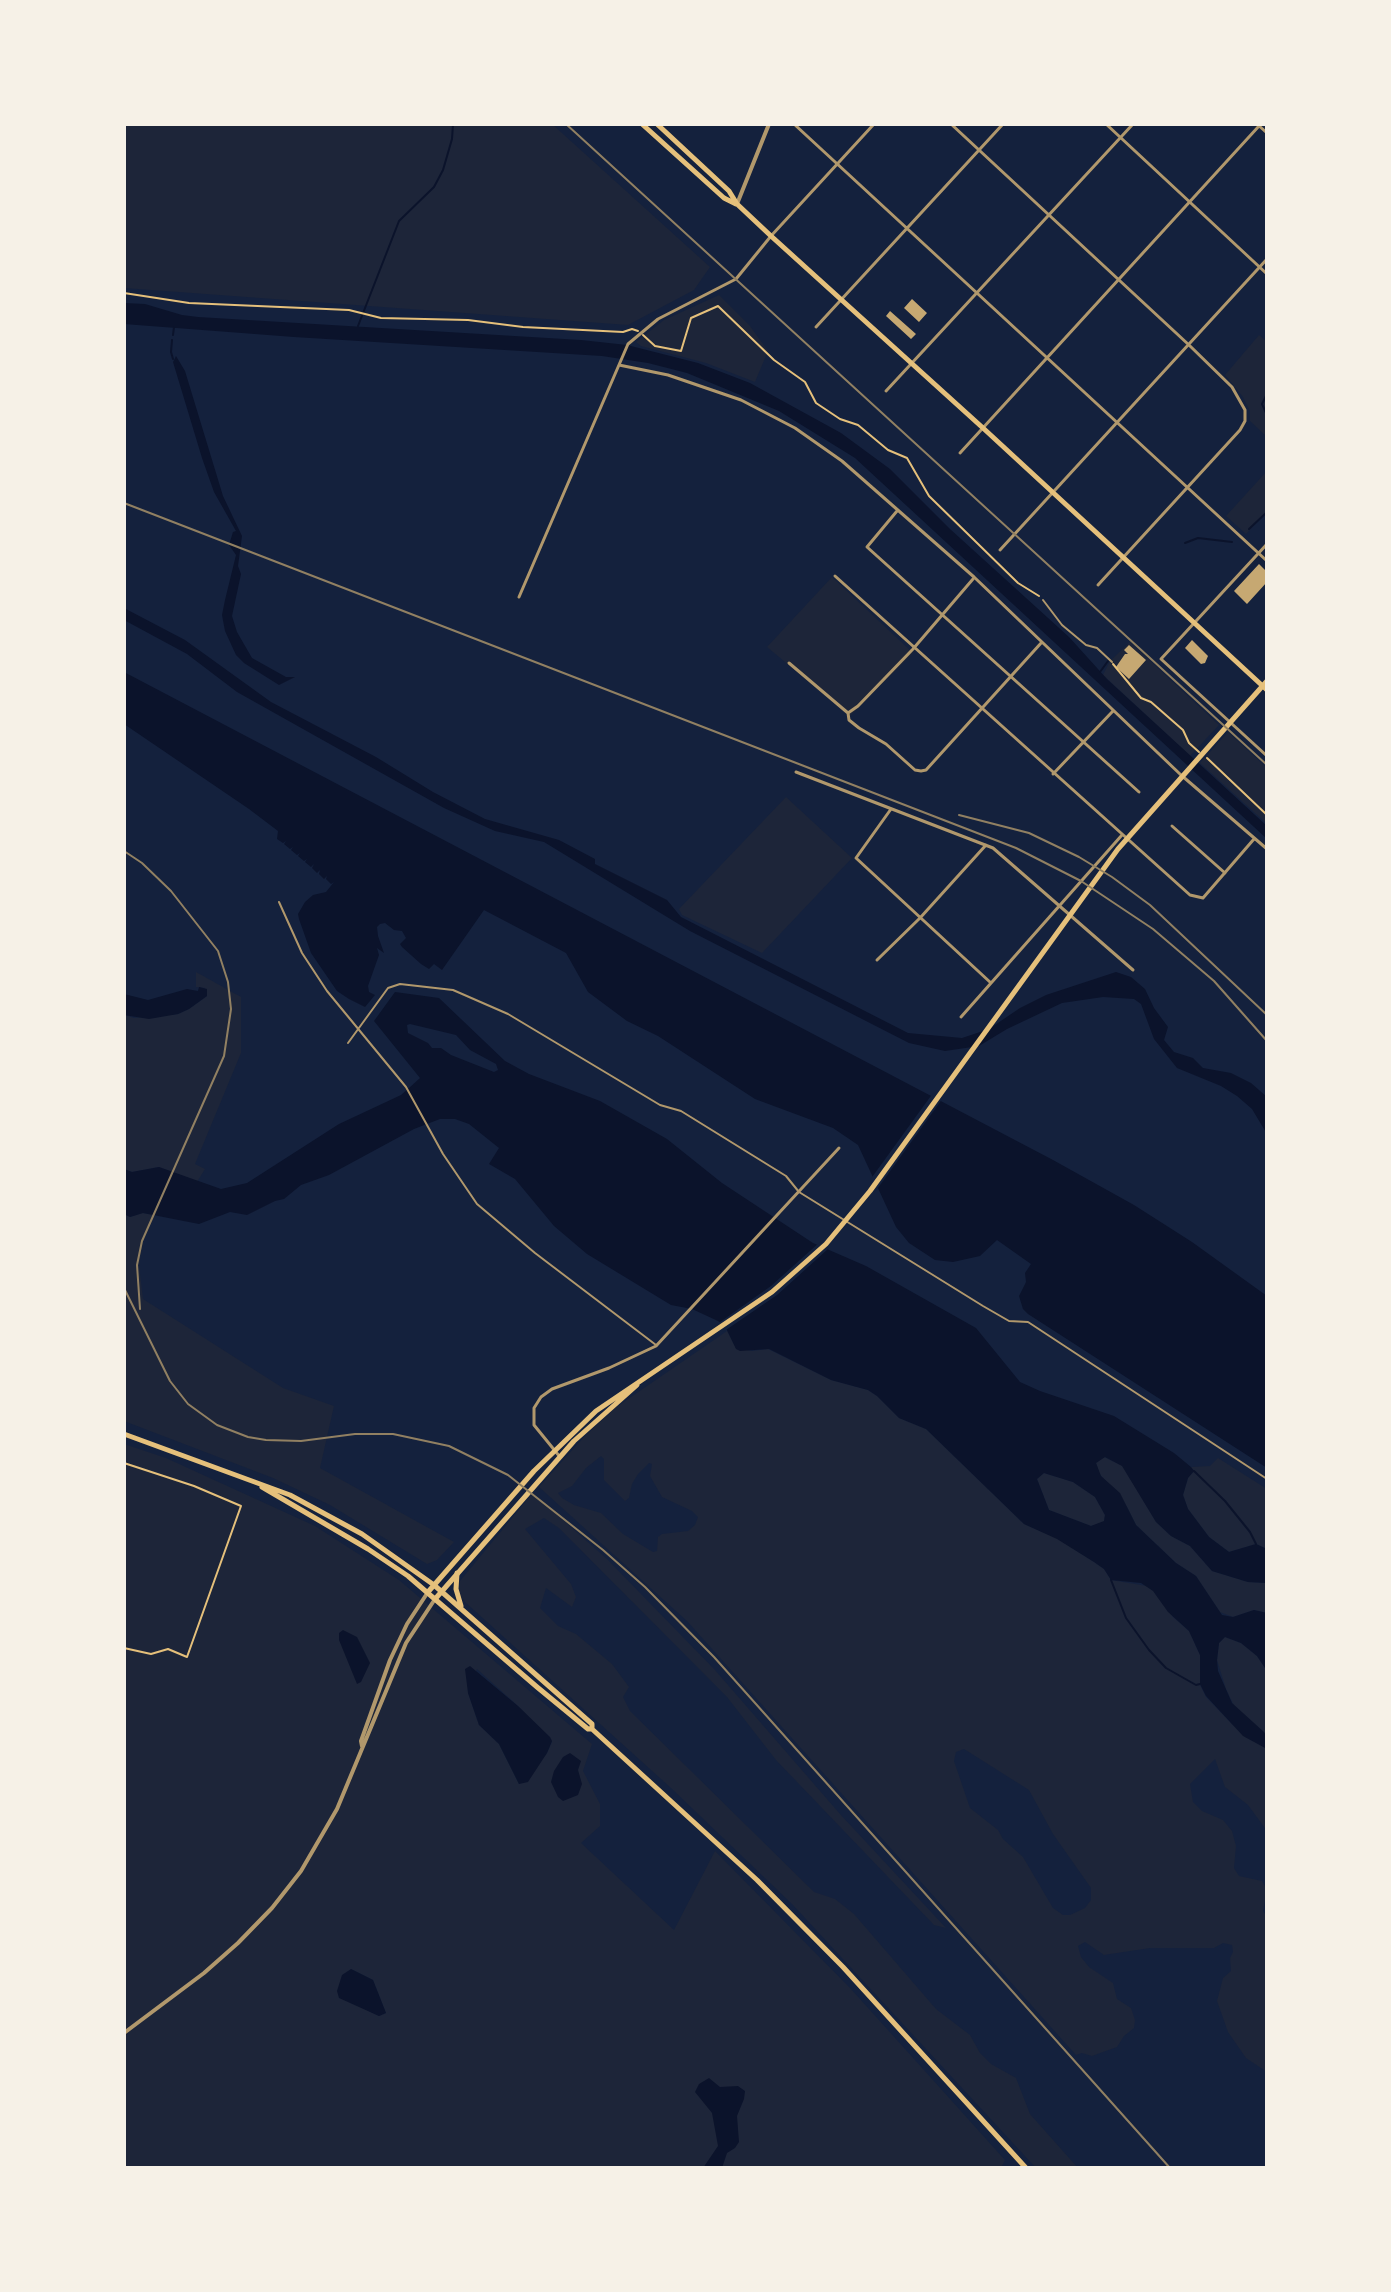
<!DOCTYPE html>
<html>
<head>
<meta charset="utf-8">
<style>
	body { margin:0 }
	#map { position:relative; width:1391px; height:2292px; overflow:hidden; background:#14213d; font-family:Montserrat,sans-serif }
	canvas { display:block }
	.frame { position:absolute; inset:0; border:126px solid #f6f1e7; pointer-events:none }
</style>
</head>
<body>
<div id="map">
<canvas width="1391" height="2292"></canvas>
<div class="frame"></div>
</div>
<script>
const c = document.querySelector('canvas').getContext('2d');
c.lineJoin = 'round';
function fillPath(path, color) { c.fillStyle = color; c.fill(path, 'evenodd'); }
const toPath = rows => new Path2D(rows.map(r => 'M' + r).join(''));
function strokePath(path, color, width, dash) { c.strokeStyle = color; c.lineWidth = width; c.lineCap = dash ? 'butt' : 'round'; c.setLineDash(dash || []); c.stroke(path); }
fillPath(toPath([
	[124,124,552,124,710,267,694,290,628,325,124,288],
	[719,295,750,326,768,351,755,382,706,363,641,346,636,342,664,320],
	[1259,335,1267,342,1267,437,1250,421,1250,411,1243,397,1225,375],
	[1267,471,1267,512,1246,534,1226,516],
	[832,577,913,653,850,716,767,647],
	[1130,642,1219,725,1190,756,1103,675,1110,661],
	[1228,732,1267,768,1267,824,1200,763],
	[786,797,852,858,762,953,682,915,679,909],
	[196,972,241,997,241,1053,195,1164,205,1169,197,1182,159,1167,132,1172,124,1169,124,1015,134,1018,178,1014,189,1009,207,996,205,988,196,987],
	[142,1213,155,1215,143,1242,139,1265,143,1299,283,1388,334,1406,320,1468,454,1542,437,1560,427,1564,330,1505,273,1478,124,1421,124,1214,130,1217],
	[727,1331,736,1348,752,1351,768,1349,831,1380,868,1390,877,1396,899,1418,926,1429,1024,1524,1057,1538,1094,1562,1104,1569,1111,1580,1147,1586,1154,1591,1173,1617,1189,1631,1200,1655,1200,1685,1206,1697,1233,1725,1267,1749,1267,1831,1248,1805,1225,1787,1215,1759,1190,1784,1193,1802,1202,1811,1223,1820,1232,1831,1236,1846,1234,1868,1239,1876,1262,1881,1267,1890,1263,1911,1267,1917,1267,2072,1246,2058,1228,2032,1217,2001,1223,1978,1231,1971,1230,1958,1233,1952,1232,1945,1223,1943,1214,1948,1150,1948,1104,1955,1085,1942,1078,1946,1081,1957,1089,1967,1113,1983,1117,1999,1131,2008,1135,2020,1134,2028,1124,2036,1117,2047,1092,2056,1082,2053,1076,2055,687,1621,539,1487,583,1438,615,1408],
	[601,1456,604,1459,604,1480,625,1501,629,1498,632,1484,638,1474,649,1463,652,1464,650,1476,662,1497,692,1511,698,1517,695,1525,688,1531,662,1534,658,1537,657,1551,653,1552,623,1534,601,1513,574,1505,562,1498,558,1493,572,1486,586,1468],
	[964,1749,1029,1790,1053,1834,1091,1888,1091,1900,1085,1908,1070,1915,1063,1915,1053,1908,1023,1857,1003,1839,998,1830,970,1808,954,1761,956,1752],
	[124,1444,166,1458,315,1526,399,1580,592,1744,583,1771,600,1804,600,1826,581,1843,674,1930,715,1851,851,1989,1005,2160,1001,2168,124,2168],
	[477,1669,518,1706,552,1742,547,1753,519,1784,499,1744,479,1725,468,1693,469,1685],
	[351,1969,373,1980,386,2013,379,2016,367,2010],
	[1104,1457,1123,1466,1156,1522,1171,1536,1190,1546,1212,1571,1248,1582,1267,1583,1267,1613,1254,1610,1233,1617,1220,1612,1196,1576,1176,1563,1136,1525,1127,1507,1099,1473,1096,1463],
	[1218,1458,1267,1489,1267,1549,1256,1544,1229,1552,1209,1537,1188,1509,1183,1495,1188,1478,1194,1471,1191,1467,1210,1466],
	[1044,1473,1073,1482,1095,1497,1105,1515,1104,1522,1091,1526,1049,1510,1037,1479],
	[531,1495,546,1505,607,1559,715,1670,840,1814,946,1928,934,1925,776,1760,727,1697,559,1528,544,1518,525,1529,571,1584,576,1597,572,1607,546,1588,540,1608,558,1626,576,1634,612,1664,629,1687,623,1697,630,1711,814,1892,835,1899,854,1914,936,2009,970,2035,980,2053,991,2064,1016,2078,1030,2114,1078,2168,1036,2168,793,1905,671,1788,465,1602,459,1594,460,1581],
	[1225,1637,1241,1643,1257,1656,1267,1671,1267,1737,1235,1708,1226,1689,1217,1660,1219,1643]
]), '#1d2539');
fillPath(toPath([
	[124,303,145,304,182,315,198,317,581,340,627,345,698,363,750,383,841,433,890,469,950,529,1069,637,1107,679,1267,826,1267,839,855,458,779,411,687,373,648,363,602,356,294,337,124,324],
	[176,356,185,371,223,496,242,536,238,566,241,574,232,616,237,632,252,658,286,677,295,677,279,685,244,663,236,655,225,631,222,615,225,600,236,555,229,545,233,532,236,531,214,492,202,458,173,362],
	[124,608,185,640,271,702,376,757,433,792,485,819,559,840,595,859,595,864,667,900,681,917,908,1033,962,1038,989,1029,1020,1008,1046,995,1116,972,1131,977,1145,989,1154,1008,1168,1027,1164,1040,1174,1052,1193,1058,1203,1068,1231,1073,1251,1083,1267,1097,1267,1134,1252,1109,1237,1096,1221,1086,1177,1068,1154,1039,1141,1004,1134,999,1103,997,1062,1003,1007,1029,979,1046,945,1051,909,1043,690,931,544,842,495,831,444,808,237,692,187,654,124,620],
	[124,672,1053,1160,1134,1205,1192,1242,1267,1296,1267,1468,1028,1314,1023,1309,1019,1296,1026,1282,1025,1273,1031,1264,997,1240,980,1256,953,1262,935,1260,909,1243,896,1227,858,1145,833,1128,755,1099,658,1036,627,1021,588,992,566,953,484,910,442,970,434,964,429,969,421,964,402,947,400,944,406,938,402,931,394,930,385,923,380,924,377,927,378,936,384,953,377,948,379,955,368,986,369,992,375,995,365,1007,349,999,337,991,311,953,299,919,298,914,305,902,313,895,326,892,334,882,331,884,326,879,327,876,324,879,319,874,320,870,317,873,312,868,314,864,311,867,305,862,307,859,304,861,298,856,300,853,297,855,291,850,293,847,290,849,284,844,286,841,283,843,277,839,278,831,249,809,124,724],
	[199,987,207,989,207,996,189,1009,178,1014,149,1019,124,1015,124,994,148,1000,187,989,198,991],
	[395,992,439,998,505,1061,529,1074,600,1101,667,1139,722,1183,813,1243,866,1266,976,1328,1020,1382,1040,1391,1114,1416,1174,1453,1191,1467,1194,1471,1188,1478,1183,1495,1188,1509,1209,1537,1229,1552,1256,1544,1267,1549,1267,1583,1248,1582,1212,1571,1190,1546,1171,1536,1156,1522,1122,1466,1105,1457,1096,1463,1101,1476,1120,1493,1136,1525,1176,1563,1196,1576,1222,1615,1233,1617,1254,1610,1267,1613,1267,1671,1257,1656,1241,1643,1225,1637,1219,1643,1217,1660,1218,1671,1232,1703,1264,1732,1267,1737,1267,1749,1243,1736,1206,1696,1200,1684,1200,1655,1189,1631,1168,1612,1153,1591,1141,1583,1111,1580,1104,1569,1094,1562,1057,1539,1024,1524,926,1429,899,1418,877,1396,868,1390,831,1380,769,1349,740,1351,736,1349,725,1326,718,1321,692,1309,671,1305,587,1254,554,1226,515,1179,489,1164,499,1148,469,1124,455,1119,440,1119,414,1129,329,1175,301,1185,284,1199,275,1201,247,1215,230,1212,199,1224,143,1213,130,1217,124,1214,124,1169,132,1172,159,1167,221,1189,247,1183,339,1124,401,1095,409,1088,420,1078,374,1021],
	[410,1024,456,1035,470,1050,496,1064,498,1070,494,1072,451,1055,441,1048,432,1048,428,1043,408,1033,407,1025],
	[1044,1473,1073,1482,1095,1497,1105,1515,1104,1521,1091,1526,1049,1510,1037,1479],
	[343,1630,357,1637,370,1663,361,1682,357,1684,339,1640,339,1633],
	[470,1666,518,1706,550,1737,552,1741,547,1753,528,1782,519,1784,499,1744,479,1725,468,1693,465,1669],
	[570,1753,581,1761,578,1770,582,1784,578,1795,563,1801,558,1797,551,1782,554,1771,563,1757],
	[351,1969,373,1980,386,2013,379,2016,339,1998,337,1991,342,1975],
	[709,2078,720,2087,738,2086,745,2091,744,2099,737,2116,739,2142,735,2148,727,2153,722,2168,703,2168,718,2146,712,2113,695,2092,699,2084]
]), '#0b132b');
fillPath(toPath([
	[933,1093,943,1098,875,1192,870,1180],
	[820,1242,829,1248,777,1295,723,1332,716,1325,771,1286]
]), '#14213d');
strokePath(toPath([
	[358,326,399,221,434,187,443,170,452,139,453,124],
	[173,335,174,327],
	[172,340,171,352,173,359],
	[1267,394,1262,404,1267,415],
	[1249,529,1267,512],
	[1185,543,1198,538,1232,542],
	[1100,672,1108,661],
	[1194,1471,1225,1501,1250,1532,1256,1544],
	[1111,1580,1126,1618,1149,1650,1166,1668,1196,1685,1200,1684]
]), '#0b132b', 2);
fillPath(toPath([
	[912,299,927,313,919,322,904,308],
	[890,311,916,334,911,339,886,316],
	[1259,564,1267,572,1267,582,1247,604,1234,591],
	[1192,640,1208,656,1205,663,1201,664,1185,648],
	[1129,645,1146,660,1129,679,1116,667,1125,654,1128,654,1124,650]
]), '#c6a872');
strokePath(toPath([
	[124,293,189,303,349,310,381,318,468,320,523,327,623,332,632,329,638,331],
	[643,335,655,346,681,351,691,318,718,306,774,360,805,382,816,403,840,419,858,425,888,450,907,458,929,496,1018,583,1039,596],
	[1113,664,1141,698,1151,702,1183,730,1189,743,1199,752],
	[1207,758,1267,815],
	[124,1463,194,1486,241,1506,187,1657,168,1649,151,1654,124,1648]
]), '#e5c07b', 2);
strokePath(toPath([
	[1043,600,1062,625,1086,645,1097,648,1112,662],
	[279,902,302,953,327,991,406,1087,443,1154,477,1204,535,1253,656,1345],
	[348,1043,388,988,400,984,453,990,508,1014,660,1105,681,1111,786,1176,799,1192,983,1306,1009,1321,1028,1322,1267,1479]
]), '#b1986c', 2);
strokePath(toPath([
	[794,124,1267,561],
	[951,124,1189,345,1232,387,1245,410,1245,421,1240,430,1098,585],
	[1106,124,1267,274],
	[1257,124,1267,133],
	[816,327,1003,124],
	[619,365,668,375,741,400,795,428,842,461,974,577,1181,775,1267,849],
	[886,391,1133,124],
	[960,453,1259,126],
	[897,511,867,547,1139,792],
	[1267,544,1161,659,1267,756],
	[1000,550,1267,259],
	[835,576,1190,895,1203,898,1254,839],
	[519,597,628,344,658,319,736,279,771,236,874,124],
	[789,663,848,713,849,720,859,728,886,744,915,770,921,771,926,770,1042,642],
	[848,713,858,706,913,649,973,579],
	[796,772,993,848,1133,970],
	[1053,774,1113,711],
	[891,809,856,858,991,983],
	[1172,826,1225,873],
	[877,960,920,918,986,845],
	[961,1017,1122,835],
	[560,1457,534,1425,534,1408,541,1397,552,1389,609,1368,656,1346,839,1148]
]), '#b1986c', 3);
strokePath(toPath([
	[737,204,769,124],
	[362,1746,361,1741,390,1660,407,1624,428,1592],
	[124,2033,204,1973,238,1943,272,1908,301,1871,337,1809,406,1643,435,1599]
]), '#b1986c', 4);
strokePath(toPath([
	[428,1592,534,1471,596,1411,772,1292,826,1244,870,1191,1118,849,1267,681],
	[436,1598,574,1441,637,1385]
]), '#e5c07b', 5);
strokePath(toPath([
	[642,124,724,198,736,204],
	[657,124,729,191,737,204,771,236,983,428,1267,690],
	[124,1434,290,1495,362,1534,434,1585,592,1724,592,1729,757,1880,843,1967,1026,2168],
	[262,1487,368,1549,408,1576,537,1687,588,1729,592,1729],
	[457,1573,456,1589,461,1606]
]), '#e5c07b', 5);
strokePath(toPath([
	[566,124,1267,765],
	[124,503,1016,848,1081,881,1153,929,1214,981,1267,1041],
	[959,815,1029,833,1079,857,1112,877,1150,905,1267,1015],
	[124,851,142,863,171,891,218,951,228,982,231,1009,224,1056,142,1241,137,1265,140,1309],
	[124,1288,170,1381,188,1404,217,1425,248,1437,266,1440,301,1441,355,1434,393,1434,449,1446,508,1475,603,1550,645,1587,714,1657,1170,2168]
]), '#918062', 2);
</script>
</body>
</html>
